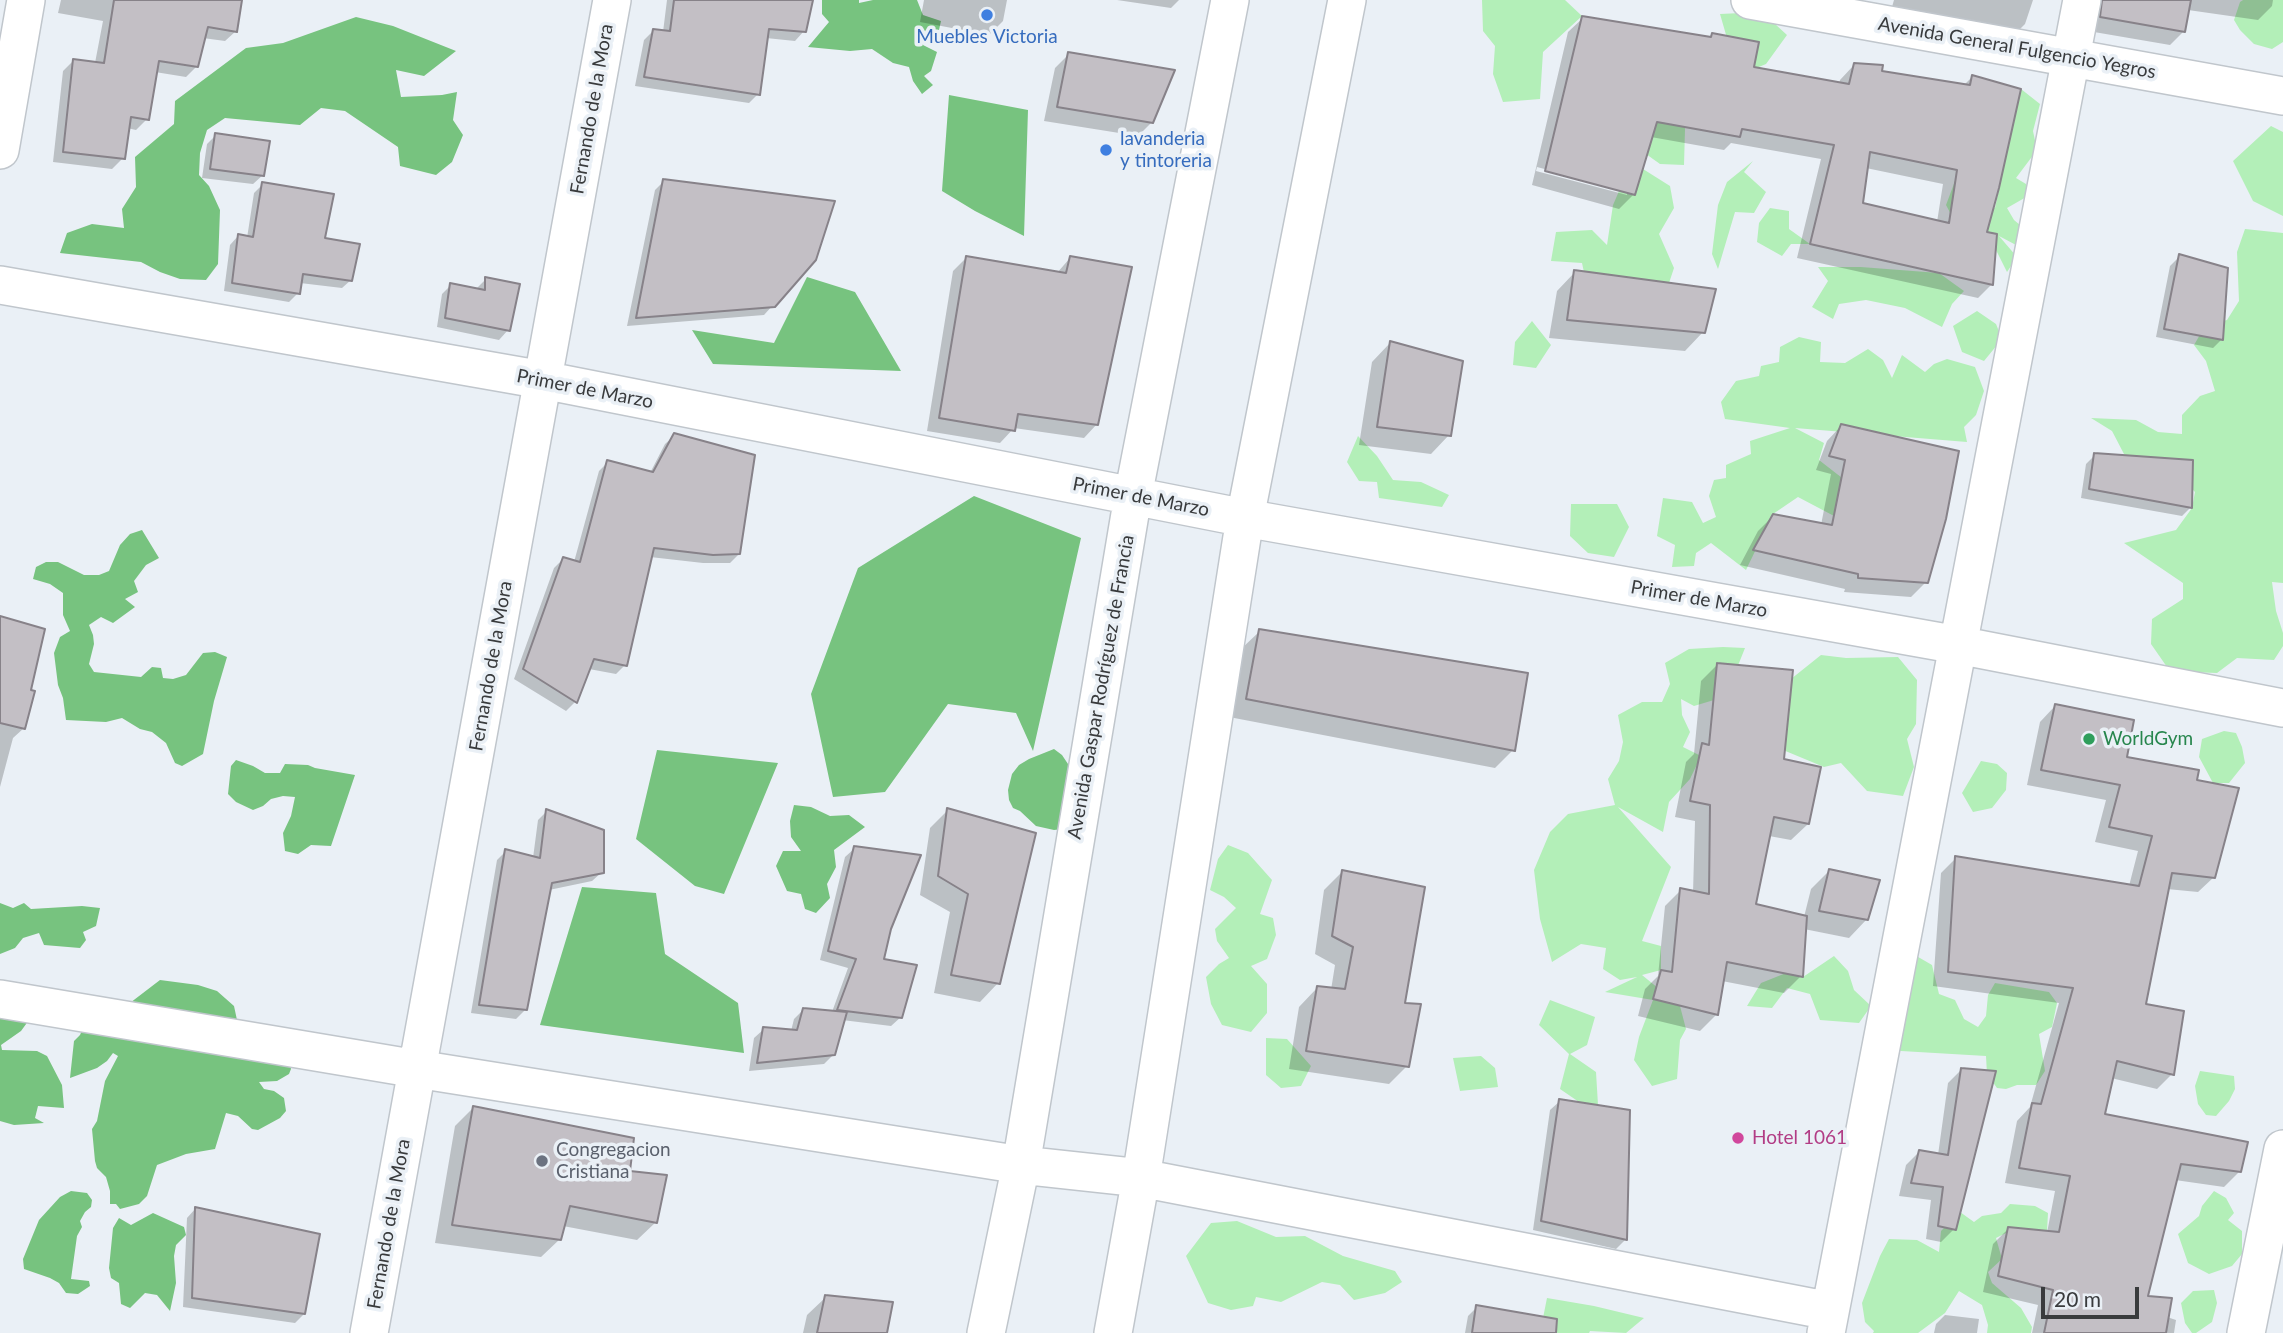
<!DOCTYPE html>
<html>
<head>
<meta charset="utf-8">
<style>
	body { margin:0 }
	#map { position:relative; width:2283px; height:1333px; overflow:hidden; background:#eaf0f6; font-family:Lato,sans-serif }
	canvas { display:block }
	.scale { position:absolute; left:2041px; top:1287px; width:98px; height:32px; box-sizing:border-box; border:4px solid #393b3d; border-top:0; padding-left:9px; font-size:21px; line-height:24px; white-space:nowrap; color:#393b3d; -webkit-text-stroke:5px #eaf0f6; paint-order:stroke }
</style>
</head>
<body>
<div id="map">
<canvas width="2283" height="1333"></canvas>
<div class="scale">20 m</div>
</div>
<script>
const c = document.querySelector('canvas').getContext('2d');
c.lineJoin = 'round';
function fillPath(path, color) { c.fillStyle = color; c.fill(path, 'evenodd'); }
const toPath = rows => new Path2D(rows.map(r => 'M' + r).join(''));
function strokePath(path, color, width, dash) { c.strokeStyle = color; c.lineWidth = width; c.lineCap = dash ? 'butt' : 'round'; c.setLineDash(dash || []); c.stroke(path); }
function drawText(font, color, halo, rows, align = 'center') {
  c.font = font + ' Lato,sans-serif'; c.lineWidth = 7; c.setLineDash([]); c.textBaseline = 'middle'; c.strokeStyle = halo; c.fillStyle = color; for (const [text, x, y, turn = 0] of rows) {
    c.save(); c.translate(x, y); c.rotate((+turn || 0) * Math.PI / 180); c.textAlign = isNaN(turn) ? turn : align; if (halo) c.strokeText(text, 0, 0); c.fillText(text, 0, 0); c.restore();
  }
}
fillPath(toPath([
	[1482,0,1565,0,1582,16,1543,52,1540,99,1503,102,1493,74,1495,46,1483,31],
	[2243,0,2283,0,2283,42,2272,49,2254,44,2240,30,2234,20,2240,2],
	[1762,12,1787,35,1766,64,1754,69,1731,52,1720,14],
	[2021,89,2040,104,2033,131,2037,150,2016,178,2026,184,2028,196,2007,208,2014,220,2026,230,2016,245,1999,236,2017,257,2007,272,1987,232,1956,224,1946,205,1955,181,1995,208],
	[1686,95,1684,165,1660,164,1632,144],
	[2271,126,2283,132,2283,216,2253,201,2233,161],
	[1753,161,1744,172,1766,192,1754,213,1735,212,1718,269,1712,254,1718,205,1727,182],
	[1643,169,1670,186,1674,208,1659,234,1674,268,1669,283,1588,291,1582,263,1551,261,1556,232,1592,230,1607,245,1613,205,1619,191],
	[1770,208,1789,211,1789,229,1810,244,1791,244,1782,256,1757,242,1759,223],
	[2245,229,2283,233,2283,583,2272,582,2276,611,2283,633,2283,646,2274,660,2237,658,2217,673,2191,672,2167,667,2151,644,2152,619,2183,599,2183,583,2124,543,2176,530,2192,508,2195,492,2170,466,2144,466,2124,454,2112,431,2091,418,2136,420,2158,432,2182,434,2182,415,2200,396,2215,391,2206,361,2194,345,2205,326,2227,320,2239,301,2237,252],
	[1818,267,1861,267,1939,273,1964,291,1952,304,1942,327,1905,308,1866,300,1839,304,1833,319,1812,307,1828,281],
	[1977,311,1996,324,2002,339,1984,361,1962,352,1953,326],
	[1532,321,1551,345,1536,368,1513,365,1515,342],
	[1799,337,1821,342,1820,362,1845,363,1868,349,1883,360,1892,378,1902,355,1925,372,1934,364,1947,359,1975,367,1984,391,1976,415,1964,427,1967,442,1795,428,1824,443,1819,460,1846,481,1834,516,1798,497,1773,514,1746,570,1711,543,1696,553,1694,566,1672,567,1675,545,1657,536,1663,498,1692,502,1703,523,1716,517,1709,496,1714,480,1726,478,1726,465,1751,454,1750,441,1790,428,1725,419,1721,402,1736,381,1759,376,1761,366,1779,362,1780,347],
	[1358,436,1377,456,1393,480,1421,482,1449,495,1442,507,1379,498,1377,482,1359,481,1347,462],
	[1571,504,1617,504,1629,527,1614,557,1588,553,1570,536],
	[1723,647,1745,648,1733,678,1714,700,1694,706,1681,699,1682,715,1690,732,1683,747,1701,756,1690,779,1669,802,1663,832,1618,807,1671,867,1642,941,1661,946,1661,970,1642,975,1680,1006,1686,1029,1680,1040,1677,1079,1652,1086,1634,1060,1639,1037,1653,1000,1605,992,1637,977,1620,980,1603,969,1606,948,1581,944,1552,962,1540,919,1534,870,1550,832,1568,814,1615,805,1608,779,1619,761,1623,742,1618,715,1642,702,1662,702,1670,684,1665,663,1689,649],
	[1821,655,1846,658,1898,657,1917,680,1916,724,1907,739,1914,767,1903,796,1867,791,1841,763,1824,767,1771,745,1771,695],
	[2224,731,2236,733,2242,747,2245,763,2229,783,2213,783,2199,757,2202,739],
	[1981,761,1997,764,2007,773,2006,790,1992,808,1973,812,1962,793],
	[1228,845,1248,853,1272,880,1260,914,1273,918,1276,935,1267,959,1251,966,1267,984,1267,1013,1251,1032,1222,1025,1211,1004,1206,977,1219,964,1229,958,1217,941,1215,929,1236,908,1224,897,1210,890,1218,859],
	[1913,954,1932,965,1939,994,1955,1000,1964,1019,1978,1027,1986,1016,1988,995,1995,983,2049,992,2057,1003,2052,1027,2039,1034,2045,1071,2036,1085,2017,1085,2006,1089,1997,1088,1987,1074,1986,1056,1884,1050],
	[1834,956,1848,971,1854,990,1871,1006,1859,1023,1820,1020,1810,994,1787,988,1772,1008,1747,1006,1761,983,1786,973,1803,977],
	[1550,1000,1595,1017,1587,1045,1570,1054,1596,1072,1598,1105,1579,1102,1560,1089,1569,1054,1539,1025],
	[1266,1038,1287,1039,1311,1066,1301,1086,1281,1088,1266,1075],
	[1481,1056,1495,1068,1498,1087,1460,1091,1453,1058],
	[2200,1071,2234,1076,2235,1089,2229,1101,2216,1116,2206,1115,2198,1104,2195,1086],
	[2214,1191,2226,1198,2234,1213,2228,1220,2242,1231,2242,1254,2232,1266,2209,1274,2188,1263,2178,1234,2199,1216,2202,1206],
	[2010,1204,2035,1206,2048,1213,2047,1231,2031,1237,2016,1228,1996,1238,2002,1259,1988,1272,1992,1283,2021,1308,2032,1327,2031,1333,1987,1333,1988,1325,1982,1305,1959,1291,1945,1313,1918,1333,1873,1333,1874,1331,1865,1322,1862,1303,1880,1256,1889,1239,1917,1240,1939,1252,1941,1231,1960,1212,1974,1222,1982,1216,2001,1213],
	[1237,1221,1276,1237,1305,1236,1343,1256,1395,1271,1402,1282,1385,1293,1354,1300,1340,1285,1322,1282,1281,1302,1256,1297,1253,1306,1231,1310,1208,1303,1186,1256,1211,1223],
	[2214,1290,2217,1303,2212,1322,2196,1333,2192,1333,2185,1323,2181,1303,2193,1291],
	[1547,1298,1594,1306,1644,1318,1626,1333,1590,1331,1589,1333,1540,1333]
]), '#b3efb8');
fillPath(toPath([
	[822,0,859,0,859,3,873,0,917,0,923,15,941,21,939,30,924,34,923,45,937,52,931,71,924,76,933,85,922,94,913,81,909,67,893,63,872,49,850,51,808,47,829,22,822,14],
	[356,17,393,26,456,51,424,76,396,70,401,97,442,95,457,92,453,120,463,135,452,162,436,175,400,166,398,147,345,111,321,108,300,125,225,118,207,130,200,153,199,175,209,186,220,210,218,264,206,280,180,279,160,272,141,262,60,253,67,233,92,224,124,228,122,209,136,187,135,157,174,124,175,101,246,48,283,43],
	[949,95,1028,110,1024,236,975,211,942,191],
	[807,277,855,292,901,371,713,364,692,330,774,343],
	[974,496,1081,538,1033,751,1016,713,948,704,885,792,833,797,811,694,858,568],
	[142,530,159,558,146,565,134,581,138,592,125,599,135,607,113,623,101,617,89,625,93,635,94,644,89,664,94,672,141,677,152,667,161,668,163,678,173,679,186,675,203,653,215,652,227,657,214,701,203,754,182,766,175,763,166,743,152,732,140,729,122,718,106,722,66,720,63,698,58,685,54,653,60,637,70,631,63,615,63,593,50,584,33,579,36,567,46,562,58,562,84,575,99,575,109,571,120,545,130,534],
	[1054,749,1062,755,1070,767,1069,807,1061,806,1061,815,1069,822,1063,829,1054,830,1036,826,1020,811,1013,808,1009,800,1008,790,1012,774,1019,765,1029,759],
	[657,750,778,763,724,894,695,886,636,839],
	[236,760,253,766,265,773,280,773,285,764,308,765,315,768,355,775,331,846,311,845,298,854,285,851,283,833,291,816,295,797,283,796,271,799,263,806,253,810,236,802,228,794,231,766],
	[794,805,811,807,830,816,849,815,865,827,834,850,836,867,827,884,830,898,816,913,805,909,801,894,787,891,776,866,783,851,801,851,791,837,790,821],
	[582,887,656,893,665,954,738,1003,744,1053,540,1025],
	[0,903,13,908,24,903,31,909,82,906,100,908,96,926,83,932,86,940,80,948,44,945,39,933,23,938,15,948,0,954],
	[160,980,198,985,217,991,234,1006,237,1020,247,1025,126,1006],
	[0,1008,29,1020,21,1031,1,1045,2,1050,37,1051,47,1056,62,1085,64,1108,38,1106,35,1118,44,1123,14,1125,0,1121],
	[84,1026,289,1059,291,1069,289,1074,277,1081,259,1082,264,1089,274,1091,284,1098,286,1111,280,1118,258,1130,252,1129,238,1116,226,1113,215,1149,186,1154,157,1165,147,1196,139,1204,120,1209,116,1204,110,1204,110,1191,106,1177,97,1168,95,1161,92,1129,97,1121,105,1081,118,1056,113,1053,107,1061,97,1068,70,1078,74,1041,80,1035],
	[71,1191,87,1193,92,1200,91,1207,85,1212,80,1221,82,1227,77,1236,71,1279,89,1281,90,1286,78,1294,66,1293,59,1283,50,1278,24,1269,23,1259,39,1220,60,1197],
	[153,1213,184,1227,186,1235,176,1245,174,1256,176,1283,170,1311,157,1295,145,1293,130,1308,121,1304,119,1283,111,1278,109,1268,113,1228,119,1218,131,1225]
]), '#77c37f');
fillPath(toPath([
	[61,0,229,0,236,31,225,41,203,38,197,66,186,77,155,72,147,119,136,130,127,128,123,158,112,169,53,162,63,71,74,60,95,63,103,21,58,13],
	[667,0,811,0,804,31,795,41,766,38,758,94,749,103,635,86,644,40,653,31,663,32],
	[924,0,1007,0,1003,21,989,35,920,22],
	[1117,0,1179,0,1171,8],
	[1894,0,2033,0,2025,24,2007,42,1887,24],
	[2096,0,2273,0,2272,6,2258,20,2188,10,2184,31,2170,45,2094,32],
	[1583,18,1709,39,1713,35,1752,69,1839,84,1840,80,1854,65,1880,72,1963,86,1972,77,1984,233,1992,284,1978,298,1797,258,1821,159,1731,143,1724,150,1651,137,1634,194,1619,209,1532,185,1568,32],
	[1537,167,1627,191,1627,195,1536,171],
	[1866,168,1943,184,1937,222,1861,204],
	[1069,54,1152,122,1138,136,1044,121,1055,68],
	[216,135,263,175,253,184,202,178,207,144],
	[664,181,773,305,764,315,627,326,655,190],
	[263,184,323,240,351,280,342,288,300,283,298,293,289,302,224,291,230,245,238,236,247,238,254,193],
	[2180,256,2222,339,2213,348,2156,337,2170,266],
	[966,258,1057,273,1070,258,1097,424,1084,438,1014,428,1000,443,927,431,953,271],
	[1575,272,1703,332,1685,351,1549,338,1557,291],
	[486,279,508,330,499,340,437,327,442,294,451,285,477,288],
	[1390,343,1449,435,1431,454,1359,445,1372,362],
	[1841,426,1926,582,1911,597,1844,592,1845,589,1740,565,1758,531,1773,516,1821,525,1831,474,1816,470,1827,441],
	[675,435,739,554,730,563,703,563,650,557,625,665,616,674,589,669,575,702,566,711,514,679,554,568,563,559,574,562,599,471,608,462,650,473,665,444],
	[2095,455,2191,507,2182,516,2081,498,2086,464],
	[0,621,29,691,24,728,13,738,0,787],
	[1260,631,1513,750,1495,768,1229,717,1241,649],
	[1718,664,1782,761,1808,824,1791,840,1769,836,1754,906,1804,917,1811,889,1829,871,1867,919,1849,938,1804,929,1801,976,1784,993,1722,981,1717,1014,1700,1031,1638,1016,1645,989,1658,976,1665,906,1681,890,1693,893,1695,821,1675,817,1686,762,1694,754,1701,681],
	[2055,706,2125,758,2195,782,2214,877,2198,892,2167,889,2144,1006,2172,1074,2157,1089,2111,1078,2103,1115,2240,1171,2224,1187,2175,1180,2146,1298,2167,1317,2176,1320,2174,1333,2032,1333,2038,1305,1983,1292,1993,1244,2008,1229,2047,1233,2055,1191,2005,1183,2017,1121,2030,1107,2059,1003,1933,986,1941,873,1956,858,2129,886,2138,851,2095,842,2106,800,2027,785,2040,722],
	[948,810,998,983,980,1002,934,993,950,912,920,895,930,828],
	[547,811,602,872,592,881,549,890,525,1010,516,1019,471,1013,497,860,506,851,533,858,538,820],
	[855,848,889,929,882,961,901,1017,891,1026,842,1020,833,1055,824,1064,749,1071,754,1038,764,1029,791,1031,794,1019,803,1010,832,1012,848,968,820,960,845,857],
	[1342,872,1403,1005,1407,1066,1389,1084,1289,1069,1299,1007,1317,988,1331,990,1335,965,1315,954,1324,890],
	[1961,1070,1954,1229,1941,1242,1926,1239,1931,1200,1899,1196,1906,1165,1919,1152,1938,1155,1948,1083],
	[1560,1101,1628,1111,1625,1240,1616,1249,1533,1230,1550,1110],
	[473,1108,628,1173,656,1222,637,1240,563,1226,560,1239,541,1257,435,1243,455,1126],
	[196,1208,304,1314,295,1323,183,1307,187,1218],
	[826,1297,885,1333,803,1333,807,1315],
	[1477,1307,1531,1333,1465,1333,1468,1316],
	[1945,1315,1979,1319,1977,1333,1934,1333,1936,1324]
]), '#0003');
const building = toPath([
	[114,0,242,0,237,32,208,27,198,67,159,61,149,120,131,117,125,159,63,152,73,59,104,63,114,0],
	[674,0,813,0,806,32,769,29,760,95,644,77,653,29,670,31,674,0],
	[2102,0,2191,0,2185,32,2100,17,2102,0],
	[1582,16,1711,37,1712,33,1759,42,1754,67,1849,84,1854,63,1883,65,1882,71,1970,85,1972,75,2021,89,1999,188,1987,232,1997,234,1993,285,1810,244,1834,145,1742,129,1740,137,1657,122,1635,195,1545,171,1582,16],
	[1870,152,1957,170,1949,223,1863,203,1870,152],
	[1068,52,1175,70,1153,123,1057,107,1068,52],
	[215,133,270,141,264,176,210,169,215,133],
	[663,179,835,201,816,260,775,307,636,318,663,179],
	[262,182,334,194,325,238,360,244,352,281,303,274,300,294,232,283,238,234,253,237,262,182],
	[2179,254,2228,268,2223,340,2164,329,2179,254],
	[966,256,1066,273,1070,256,1132,267,1098,425,1018,414,1015,431,939,418,966,256],
	[1574,270,1716,289,1705,333,1567,320,1574,270],
	[485,277,520,284,510,331,445,318,450,283,485,290,485,277],
	[1390,341,1463,361,1451,436,1377,427,1390,341],
	[1841,424,1959,451,1946,519,1928,583,1858,578,1858,574,1753,550,1773,514,1832,525,1845,460,1829,456,1841,424],
	[674,433,755,455,740,554,713,555,654,548,627,666,594,659,577,703,523,669,563,557,580,562,607,460,653,472,674,433],
	[2094,453,2193,460,2192,508,2089,489,2094,453],
	[0,616,45,629,31,690,35,691,25,729,0,723,0,616],
	[1259,629,1528,673,1515,751,1246,699,1259,629],
	[1717,663,1793,670,1784,759,1821,767,1809,824,1774,817,1756,904,1807,916,1803,977,1727,962,1718,1015,1653,999,1661,970,1672,972,1680,888,1709,894,1710,805,1690,801,1702,743,1709,745,1717,663],
	[2055,704,2134,720,2127,757,2199,770,2197,780,2239,788,2215,878,2172,873,2146,1004,2184,1011,2174,1075,2117,1061,2105,1114,2248,1142,2241,1172,2181,1164,2148,1296,2172,1298,2166,1333,2044,1333,2053,1290,1998,1276,2008,1227,2059,1232,2070,1176,2019,1168,2032,1103,2041,1104,2073,988,1948,972,1955,856,2139,886,2152,836,2109,827,2120,785,2041,770,2055,704],
	[947,808,1036,833,1000,984,951,975,968,894,938,876,947,808],
	[546,809,604,830,604,873,552,883,527,1010,479,1005,505,849,540,858,546,809],
	[854,846,921,855,891,929,884,959,917,965,902,1018,837,1010,856,959,828,951,854,846],
	[1829,869,1880,880,1868,920,1819,911,1829,869],
	[1342,870,1425,887,1405,1003,1421,1004,1409,1067,1306,1051,1317,986,1345,989,1353,947,1332,936,1342,870],
	[803,1008,847,1012,835,1055,757,1063,763,1027,797,1030,803,1008],
	[1961,1068,1996,1071,1956,1230,1938,1226,1943,1187,1911,1183,1919,1150,1948,1155,1961,1068],
	[1559,1099,1630,1110,1627,1240,1541,1221,1559,1099],
	[473,1106,634,1138,630,1171,667,1175,657,1223,570,1206,561,1240,452,1225,473,1106],
	[195,1207,320,1234,305,1314,192,1298,195,1207],
	[825,1295,893,1302,887,1333,817,1333,825,1295],
	[1476,1305,1557,1319,1556,1333,1472,1333,1476,1305]
]);
fillPath(building, '#c3bfc5');
strokePath(building, '#878289', 2);
const street = toPath([
	[1750,0,2283,96],
	[0,150,26,0],
	[0,285,543,380,1245,518,1958,645,2283,708],
	[0,999,417,1069,1021,1165,1141,1178,1830,1311],
	[369,1333,612,0],
	[986,1333,1021,1165,1133,496,1230,0],
	[1113,1333,1141,1178,1245,518,1347,0],
	[1826,1333,2082,0],
	[2246,1333,2283,1149]
]);
strokePath(street, '#c0c6cc', 40);
strokePath(street, '#fff', 37);
for (const [x, y, r, color] of [
	[987,15,7,"#3f7fe0"],
	[1106,150,7,"#3f7fe0"],
	[2089,739,7,"#2e9e5b"],
	[1738,1138,7,"#d1479c"],
	[542,1161,7,"#6b7280"]
]) { const dot = new Path2D(); dot.arc(x, y, r, 0, 2 * Math.PI); c.fillStyle = color; c.fill(dot); strokePath(dot, '#eaf0f6', 2.5); }
drawText('19px', '#366cbe', '#eaf0f6', [
	["Muebles Victoria",987,37],
	["lavanderia",1120,139,"left"],
	["y tintoreria",1120,161,"left"]
]);
drawText('19px', '#393b3d', '#eaf0f6', [
	["Avenida General Fulgencio Yegros",2017,48,10],
	["Fernando de la Mora",592,109,-80],
	["Primer de Marzo",585,389,11],
	["Primer de Marzo",1141,497,11],
	["Primer de Marzo",1699,599,10],
	["Fernando de la Mora",491,666,-80],
	["Avenida Gaspar Rodríguez de Francia",1101,687,-80],
	["Fernando de la Mora",389,1224,-80]
]);
drawText('19px', '#27864d', '#eaf0f6', [
	["WorldGym",2103,739]
], 'left');
drawText('19px', '#b23c85', '#eaf0f6', [
	["Hotel 1061",1752,1138]
], 'left');
drawText('19px', '#5b616d', '#eaf0f6', [
	["Congregacion",556,1150],
	["Cristiana",556,1172]
], 'left');
</script>
</body>
</html>
